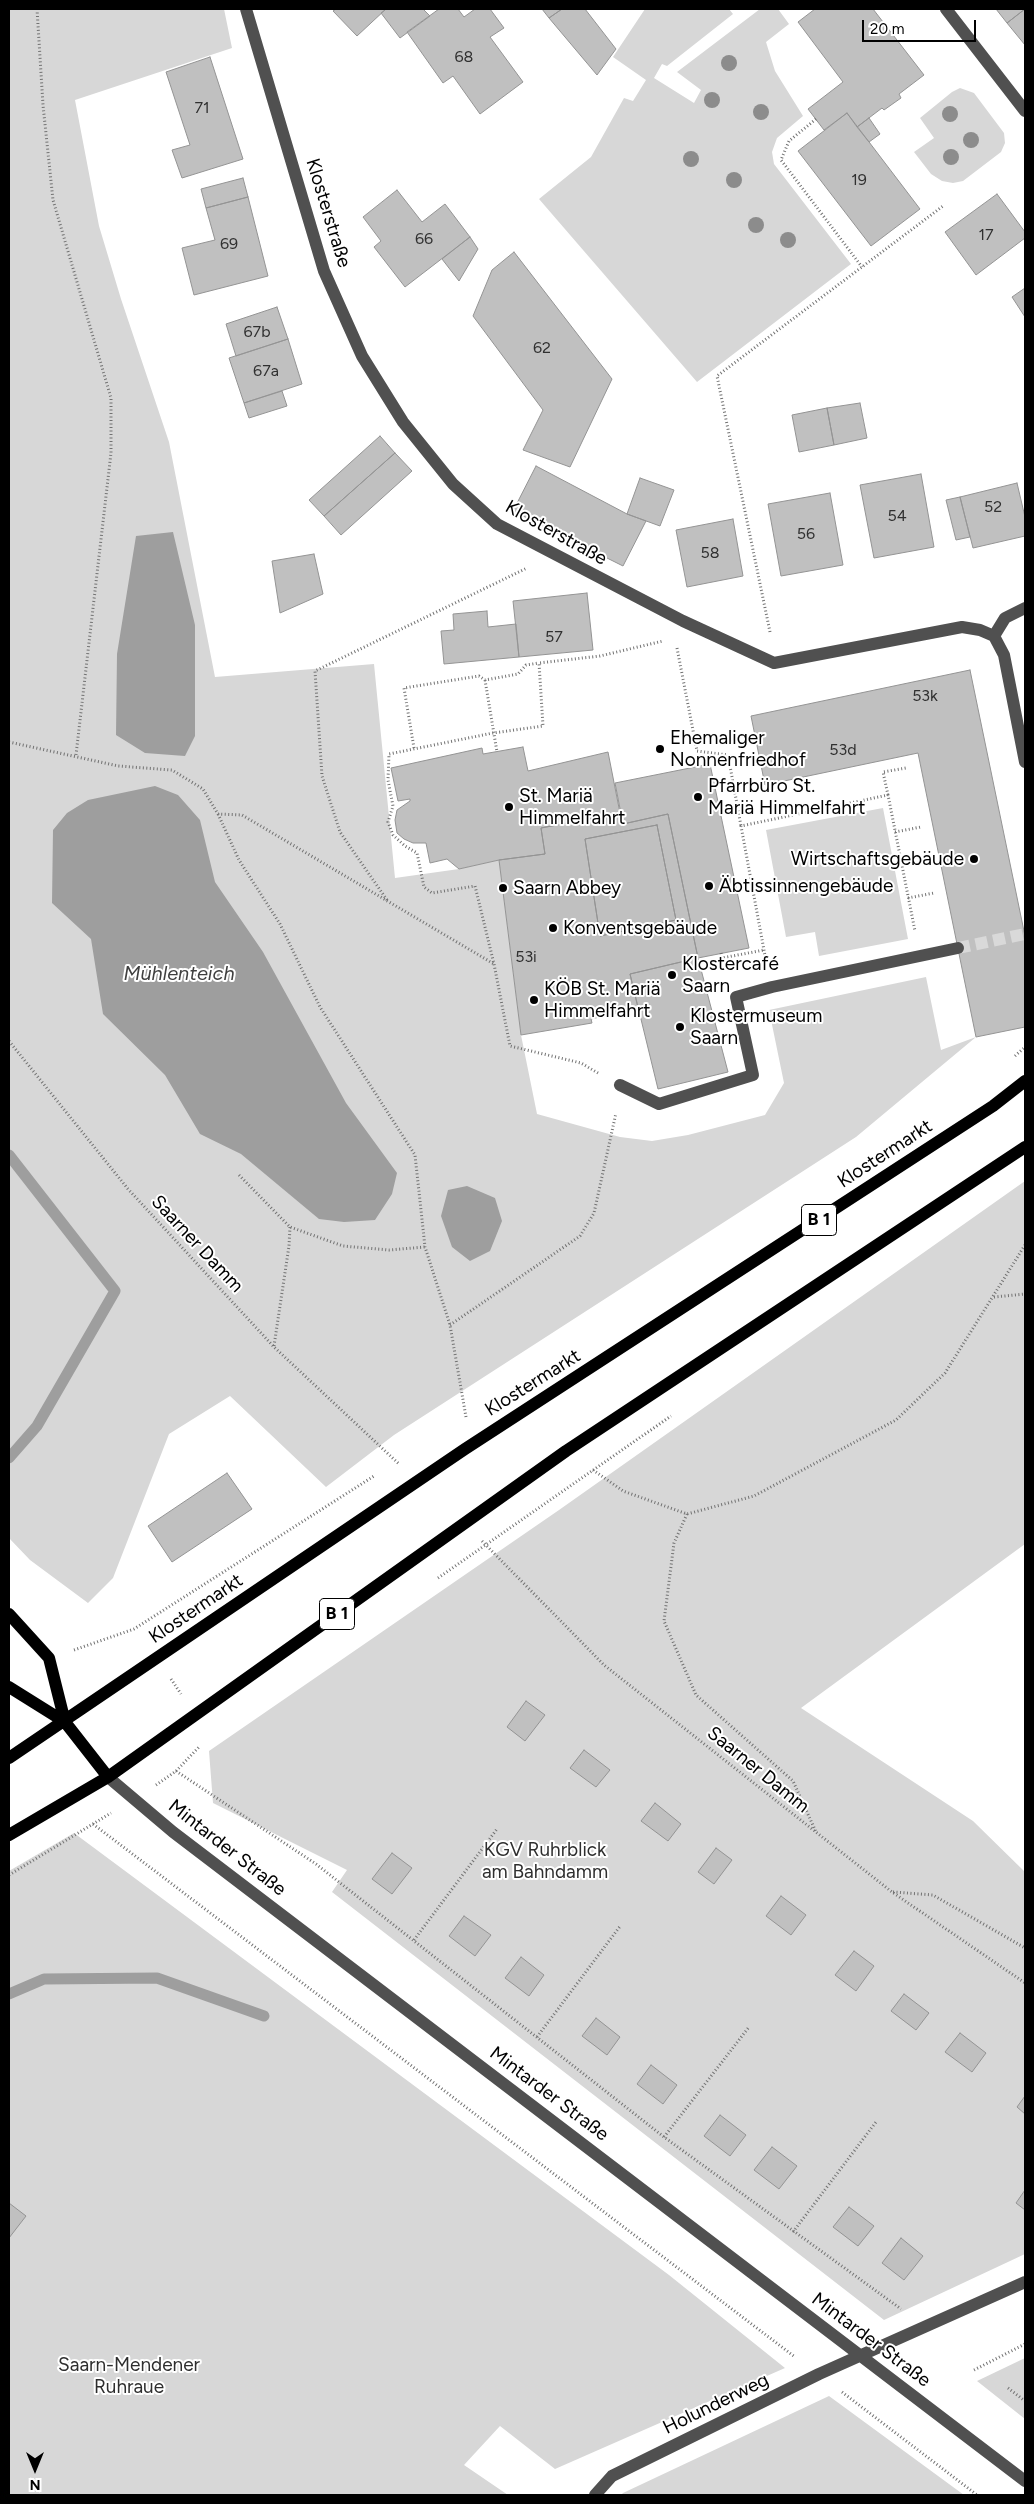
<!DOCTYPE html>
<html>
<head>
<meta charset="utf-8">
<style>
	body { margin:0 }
	#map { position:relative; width:1034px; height:2504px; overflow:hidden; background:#fff; font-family:Figtree,sans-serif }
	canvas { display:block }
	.frame { position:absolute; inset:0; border:10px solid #000; pointer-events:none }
	.north { position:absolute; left:10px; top:2444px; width:50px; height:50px; -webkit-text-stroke:4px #fff; paint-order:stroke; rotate:180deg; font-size:14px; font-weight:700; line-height:20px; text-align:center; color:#000 }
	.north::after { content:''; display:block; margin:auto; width:18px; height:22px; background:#000; clip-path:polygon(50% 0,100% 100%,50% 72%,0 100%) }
	.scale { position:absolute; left:862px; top:20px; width:114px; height:22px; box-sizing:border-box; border:2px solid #000; border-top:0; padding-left:6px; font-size:15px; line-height:18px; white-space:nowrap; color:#000; -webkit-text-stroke:4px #fff; paint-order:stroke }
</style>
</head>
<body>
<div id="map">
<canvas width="1034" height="2504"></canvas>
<div class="frame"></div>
<div class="north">N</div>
<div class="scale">20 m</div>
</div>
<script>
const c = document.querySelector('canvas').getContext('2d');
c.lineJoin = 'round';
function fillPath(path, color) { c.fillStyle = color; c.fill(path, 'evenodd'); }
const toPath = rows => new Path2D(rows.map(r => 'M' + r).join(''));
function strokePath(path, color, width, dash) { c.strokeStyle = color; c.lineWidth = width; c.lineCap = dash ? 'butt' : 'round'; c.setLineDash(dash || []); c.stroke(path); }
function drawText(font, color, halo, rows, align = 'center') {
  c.font = font + ' Figtree,sans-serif'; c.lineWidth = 4; c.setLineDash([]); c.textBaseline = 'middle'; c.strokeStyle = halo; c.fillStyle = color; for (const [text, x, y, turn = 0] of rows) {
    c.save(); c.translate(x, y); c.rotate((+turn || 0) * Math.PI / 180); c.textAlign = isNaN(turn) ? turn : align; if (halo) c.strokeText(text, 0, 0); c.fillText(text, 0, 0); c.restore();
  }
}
fillPath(toPath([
	[9,9,224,9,232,48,75,100,99,226,121,299,169,442,215,677,374,664,395,878,459,869,499,860,521,1035,537,1114,620,1137,652,1141,688,1135,765,1115,784,1083,769,1010,926,977,941,1050,976,1037,856,1137,394,1435,326,1487,230,1396,169,1434,113,1578,88,1603,30,1560,9,1538],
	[645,9,729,9,733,14,667,66,662,64,654,78,694,103,701,90,677,72,760,9,778,9,789,24,766,42,775,71,803,116,777,138,772,152,774,164,851,264,697,382,539,199,591,157,624,98,633,101,646,80,613,57],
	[960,88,974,93,1004,133,1005,143,1001,152,963,181,953,183,942,181,931,174,914,152,934,138,920,118,952,92],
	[883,808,908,939,819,956,815,932,786,937,766,830],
	[1025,1181,1025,1544,801,1708,973,1821,1025,1872,1025,2254,884,2320,332,1892,347,1870,213,1803,209,1751,559,1510],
	[74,1833,669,2275,785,2368,555,2469,500,2426,464,2465,508,2495,9,2495,9,1871],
	[1025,2358,1025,2419,977,2381],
	[829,2396,964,2495,621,2495,623,2493]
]), '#d7d7d7');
fillPath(toPath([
	[173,532,195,625,195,736,185,756,145,753,116,735,117,654,136,536],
	[155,786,178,795,200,820,215,882,263,952,346,1103,397,1173,392,1194,375,1220,344,1222,319,1219,241,1154,200,1134,165,1075,103,1014,91,939,52,903,53,830,67,813,88,800],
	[467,1186,495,1198,502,1221,490,1251,470,1261,452,1247,441,1216,448,1190]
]), '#9e9e9e');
strokePath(toPath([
	[9,1155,115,1291,37,1426,9,1458],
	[9,1994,44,1979,157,1978,264,2016]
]), '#9e9e9e', 11);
const building = toPath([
	[336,9,386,9,357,36,333,11,336,9],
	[386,9,423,9,430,16,400,38,381,13,386,9],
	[439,9,458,9,464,17,475,9,490,9,504,28,490,37,523,82,480,114,453,76,443,83,407,32,439,9],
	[542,9,562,9,549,18,542,9],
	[562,9,585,9,616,49,597,75,549,18,562,9],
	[815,9,873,9,924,75,899,94,901,98,884,110,882,108,857,127,847,113,824,130,808,109,843,82,798,22,815,9],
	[996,9,1025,9,1007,23,996,9],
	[1025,9,1025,45,1007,23,1025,9],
	[210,57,243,159,182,178,172,150,190,145,166,72,210,57],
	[847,113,920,209,871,246,798,151,847,113],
	[869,118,880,134,869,142,857,127,869,118],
	[243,178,248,197,206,208,201,189,243,178],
	[397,190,422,222,445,204,470,237,405,287,374,247,381,241,363,217,397,190],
	[997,194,1025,232,1025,238,976,275,945,232,997,194],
	[248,197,268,276,194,295,182,248,215,240,206,208,248,197],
	[470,237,478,249,459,281,442,259,470,237],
	[514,252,612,379,570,467,523,450,543,410,473,316,492,270,514,252],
	[1025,288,1025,317,1012,297,1025,288],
	[277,307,288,339,236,356,226,324,277,307],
	[288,339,302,384,244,403,229,358,288,339],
	[282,391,287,406,249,418,244,403,282,391],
	[860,403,867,438,834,445,827,408,860,403],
	[827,408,834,445,799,452,792,415,827,408],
	[380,436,395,453,324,516,309,500,380,436],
	[395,453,412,471,341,535,324,516,395,453],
	[536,466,627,514,646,521,623,566,513,511,536,466],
	[921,474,934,547,874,558,860,485,921,474],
	[640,478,674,490,660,526,627,514,640,478],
	[1017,483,1025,517,1025,536,973,548,960,497,1017,483],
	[830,493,843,565,781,576,768,504,830,493],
	[960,497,970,537,956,540,946,500,960,497],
	[733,519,743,576,687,587,676,530,733,519],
	[314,554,323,594,280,613,272,561,314,554],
	[587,593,593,650,519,657,513,601,587,593],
	[487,611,488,627,516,624,519,657,444,664,441,631,454,630,453,614,487,611],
	[970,670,1025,936,1025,1027,976,1037,918,753,765,785,751,716,970,670],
	[523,747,528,771,608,752,620,813,541,828,545,854,499,860,459,869,447,859,430,863,426,843,413,843,404,839,397,833,395,820,397,810,410,801,410,799,398,801,391,768,482,748,483,754,523,747],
	[710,764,749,948,698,958,668,814,623,824,615,783,710,764],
	[620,813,623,824,668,814,698,958,630,974,638,1008,591,1019,592,1023,521,1035,499,860,545,854,541,828,620,813],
	[657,825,676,920,600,936,585,839,657,825],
	[657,825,676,920,600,936,585,839,657,825],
	[698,958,728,1072,658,1089,630,974,698,958],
	[227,1473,252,1509,172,1562,148,1526,227,1473],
	[526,1701,545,1715,525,1741,507,1727,526,1701],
	[584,1750,610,1770,596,1787,570,1768,584,1750],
	[655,1803,681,1824,668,1841,641,1821,655,1803],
	[716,1848,732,1860,714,1884,698,1872,716,1848],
	[392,1853,412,1868,392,1894,372,1879,392,1853],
	[781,1896,806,1915,791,1935,766,1916,781,1896],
	[464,1916,491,1935,475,1956,449,1936,464,1916],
	[854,1951,874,1966,856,1991,835,1975,854,1951],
	[521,1957,544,1975,529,1996,505,1978,521,1957],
	[904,1994,929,2013,916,2030,891,2011,904,1994],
	[596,2018,620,2037,607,2055,582,2036,596,2018],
	[960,2033,986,2053,972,2072,945,2052,960,2033],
	[651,2065,677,2085,663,2104,637,2084,651,2065],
	[1025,2096,1025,2114,1017,2107,1025,2096],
	[720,2115,746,2135,730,2156,704,2136,720,2115],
	[772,2147,797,2166,779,2189,754,2170,772,2147],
	[1025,2190,1025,2210,1016,2203,1025,2190],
	[9,2203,26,2216,9,2238,9,2203],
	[849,2207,874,2226,858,2246,833,2227,849,2207],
	[901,2238,923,2256,904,2280,882,2263,901,2238]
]);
fillPath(building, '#c0c0c0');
strokePath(building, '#949494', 1);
strokePath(toPath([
	[958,948,1025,934]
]), '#d9d9d9', 12, [12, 6]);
strokePath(toPath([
	[37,9,43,105,53,200,111,398,111,453,76,755],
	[816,119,789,141,781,160,862,267],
	[770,632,717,376,943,206],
	[677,648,697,751,728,755,741,826],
	[485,680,497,752],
	[9,742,118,766,172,770,203,789,218,814,242,815,494,964],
	[414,748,404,688,479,676,485,680,518,674,526,665,539,663],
	[888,795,883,772,906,768],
	[218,814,239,860,280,924,320,1007,415,1155,425,1247,450,1325,466,1417],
	[895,832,921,827],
	[908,898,934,893],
	[387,900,340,832,322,776,315,671,527,568],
	[721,953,722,958,764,950],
	[766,961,741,826,888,795,915,931],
	[9,1041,128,1189,274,1347,399,1464],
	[1015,1056,1025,1047],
	[598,1073,581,1063,510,1046,494,964,475,886,432,893,424,887,417,853,405,846,393,835,388,822,393,806,388,780,389,754,493,733,543,726,539,663,600,656,663,641],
	[239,1175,290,1227,343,1246,389,1250,425,1247],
	[994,1297,1025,1294],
	[450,1325,580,1236,594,1213,616,1113],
	[274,1346,289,1246,290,1227],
	[593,1470,623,1491,687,1514,754,1496,896,1420,945,1373,1025,1245],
	[687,1514,674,1543,664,1621,696,1695,793,1781,816,1832],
	[482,1541,604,1665,892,1892,1025,1983],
	[438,1578,671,1416],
	[74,1650,134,1629,374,1476],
	[171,1679,181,1694],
	[176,1771,316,1864,664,2137,901,2309],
	[156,1785,176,1771,200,1746],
	[93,1824,795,2357],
	[9,1875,111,1813],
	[893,1892,933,1895,1025,1948],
	[414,1940,497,1829],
	[537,2037,621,1925],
	[664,2137,749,2027],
	[793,2232,876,2122],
	[974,2370,1025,2344],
	[1008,2388,1025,2401],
	[842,2392,977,2495]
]), '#727272', 3, [1, 2.5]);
strokePath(toPath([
	[246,9,324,271,362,356,403,422,453,484,497,524,683,621,774,663,962,627,980,630,994,636,1004,655,1025,762],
	[946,9,1025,111],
	[994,636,1005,618,1025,608],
	[620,1085,659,1104,753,1075,736,997,772,987,958,948],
	[108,1777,173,1832,1025,2481],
	[595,2495,612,2476,819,2374,1025,2282]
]), '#505050', 12);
strokePath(toPath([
	[9,1614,49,1658,65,1722],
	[9,1687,65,1722,108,1777],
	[9,1758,465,1449,993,1106,1025,1081],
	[9,1835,108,1777,566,1451,1025,1147]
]), '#000', 12);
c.fillStyle = '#8c8c8c';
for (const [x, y] of [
	[729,63],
	[712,100],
	[761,112],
	[950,114],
	[971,140],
	[951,157],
	[691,159],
	[734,180],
	[756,225],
	[788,240]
]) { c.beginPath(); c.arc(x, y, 8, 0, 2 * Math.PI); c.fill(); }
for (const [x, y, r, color] of [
	[660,749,5,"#000"],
	[698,797,5,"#000"],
	[509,807,5,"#000"],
	[974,859,5,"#000"],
	[709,886,5,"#000"],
	[503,888,5,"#000"],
	[553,928,5,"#000"],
	[672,975,5,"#000"],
	[534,1000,5,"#000"],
	[680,1027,5,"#000"]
]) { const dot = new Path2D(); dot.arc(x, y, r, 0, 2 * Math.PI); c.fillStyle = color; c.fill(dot); strokePath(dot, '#fff', 2); }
drawText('16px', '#303030', null, [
	["68",464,57],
	["71",202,108],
	["19",859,180],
	["17",986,235],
	["66",424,239],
	["69",229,244],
	["67b",257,332],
	["62",542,348],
	["67a",266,371],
	["52",993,507],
	["54",897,516],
	["56",806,534],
	["58",710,553],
	["57",554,637],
	["53k",925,696],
	["53d",843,750],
	["53i",526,957]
]);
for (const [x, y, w] of [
	[819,1220,35],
	[337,1614,35]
]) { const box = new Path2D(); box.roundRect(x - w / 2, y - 15.5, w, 31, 4); c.fillStyle = '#fff'; c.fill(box); strokePath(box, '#000', 1); }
drawText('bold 18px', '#000', null, [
	["B 1",819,1220],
	["B 1",337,1614]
]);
drawText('19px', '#000', '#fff', [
	["Klosterstraße",328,213,73],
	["Klosterstraße",556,533,29],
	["Klostermarkt",885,1154,-33],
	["Saarner Damm",197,1244,47],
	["Klostermarkt",533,1383,-32],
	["Klostermarkt",196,1609,-34],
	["Saarner Damm",758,1770,39],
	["Mintarder Straße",227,1848,38],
	["Mintarder Straße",549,2094,37],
	["Mintarder Straße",871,2340,37],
	["Holunderweg",716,2404,-26]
]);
drawText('19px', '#000', '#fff', [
	["Ehemaliger",670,738],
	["Nonnenfriedhof",670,760],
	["Pfarrbüro St.",708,786],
	["Mariä Himmelfahrt",708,808],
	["St. Mariä",519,796],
	["Himmelfahrt",519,818],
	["Wirtschaftsgebäude",964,859,"right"],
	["Äbtissinnengebäude",719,886],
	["Saarn Abbey",513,888],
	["Konventsgebäude",563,928],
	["Klostercafé",682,964],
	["Saarn",682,986],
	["KÖB St. Mariä",544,989],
	["Himmelfahrt",544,1011],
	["Klostermuseum",690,1016],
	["Saarn",690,1038]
], 'left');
drawText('19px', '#2e2e2e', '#fff', [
	["KGV Ruhrblick",545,1850],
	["am Bahndamm",545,1872],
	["Saarn-Mendener",129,2365],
	["Ruhraue",129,2387]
]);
drawText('italic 20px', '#3f3f3f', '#fff', [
	["Mühlenteich",179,974]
]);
</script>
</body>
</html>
